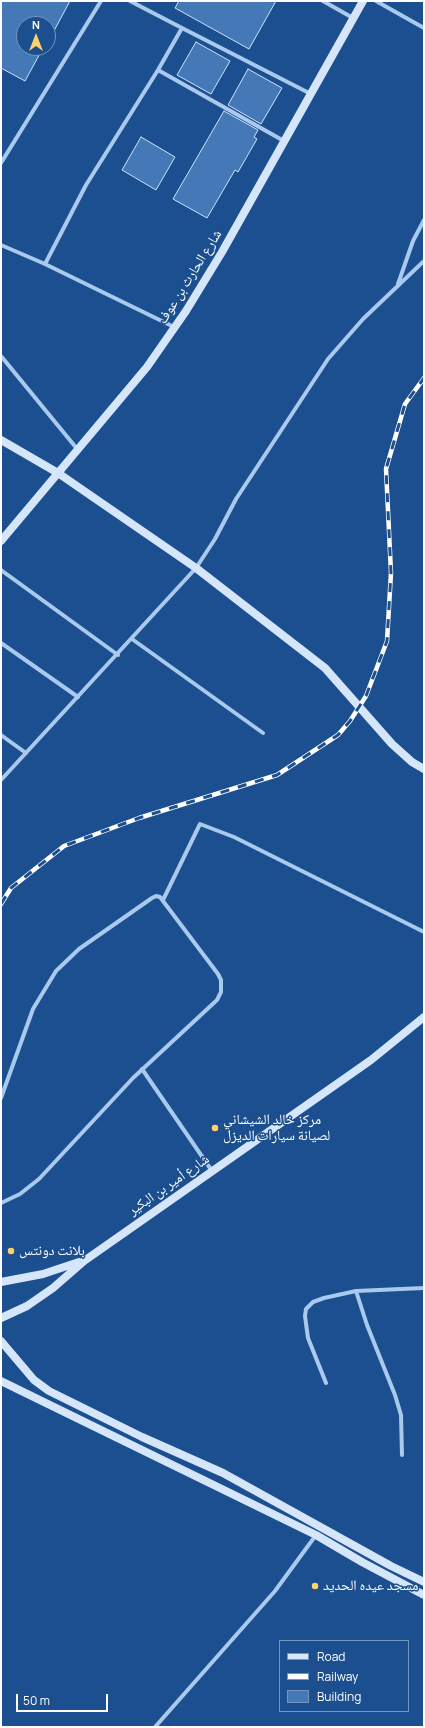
<!DOCTYPE html>
<html>
<head>
<meta charset="utf-8">
<style>
	body { margin:0 }
	#map { position:relative; width:425px; height:1728px; overflow:hidden; background:#1b4f8f; font-family:Manrope,sans-serif }
	canvas { display:block }
	.frame { position:absolute; inset:0; border:2px solid #fff; pointer-events:none }
	.legend { position:absolute; left:279px; top:1640px; width:130px; height:72px; box-sizing:border-box; background:#1b4f8f; border:1px solid #7695bc; margin:0; padding:5px 7px; list-style:none; font-size:12px; color:#fff }
	.legend li { display:flex; align-items:center; gap:8px; height:20px }
	.legend b { width:20px; border:1px solid #7695bc }
	.north { position:absolute; left:16px; top:16px; width:40px; height:40px; box-sizing:border-box; background:#1b4f8f; border:1px solid #7695bc; border-radius:50%; rotate:0deg; font-size:11px; font-weight:700; line-height:16px; text-align:center; color:#fff }
	.north::after { content:''; display:block; margin:auto; width:14px; height:18px; background:#ffd166; clip-path:polygon(50% 0,100% 100%,50% 72%,0 100%) }
	.scale { position:absolute; left:16px; top:1694px; width:92px; height:18px; box-sizing:border-box; border:2px solid #fff; border-top:0; padding-left:5px; font-size:12px; line-height:14px; white-space:nowrap; color:#fff; -webkit-text-stroke:3px #1b4f8f; paint-order:stroke }
</style>
</head>
<body>
<div id="map">
<canvas width="425" height="1728"></canvas>
<div class="frame"></div>
<ul class="legend">
<li><b style="height:5px;background:#d6e6fa"></b>Road</li>
<li><b style="height:5px;background:#fff"></b>Railway</li>
<li><b style="height:11px;background:#4478b7"></b>Building</li>
</ul>
<div class="north">N</div>
<div class="scale">50 m</div>
</div>
<script>
const c = document.querySelector('canvas').getContext('2d');
c.lineJoin = 'round';
function fillPath(path, color) { c.fillStyle = color; c.fill(path, 'evenodd'); }
const toPath = rows => new Path2D(rows.map(r => 'M' + r).join(''));
function strokePath(path, color, width, dash) { c.strokeStyle = color; c.lineWidth = width; c.lineCap = dash ? 'butt' : 'round'; c.setLineDash(dash || []); c.stroke(path); }
function drawText(font, color, halo, rows, align = 'center') {
  c.font = font + ' Manrope,"Noto Naskh Arabic",sans-serif'; c.lineWidth = 3; c.setLineDash([]); c.textBaseline = 'middle'; c.strokeStyle = halo; c.fillStyle = color; for (const [text, x, y, turn = 0] of rows) {
    c.save(); c.translate(x, y); c.rotate((+turn || 0) * Math.PI / 180); c.textAlign = isNaN(turn) ? turn : align; if (halo) c.strokeText(text, 0, 0); c.fillText(text, 0, 0); c.restore();
  }
}
const building = toPath([
	[1,1,70,1,48,42,48,24,24,24,24,48,43,48,25,81,1,68,1,1],
	[179,1,276,1,249,49,175,8,179,1],
	[196,42,230,61,211,94,177,75,196,42],
	[248,69,282,88,261,124,228,105,248,69],
	[224,111,258,130,254,137,257,139,238,172,235,170,207,218,173,199,224,111],
	[141,137,175,157,156,190,122,170,141,137]
]);
fillPath(building, '#4478b7');
strokePath(building, '#cfe3fa', 1);
strokePath(toPath([
	[323,1,353,18],
	[376,1,424,28],
	[182,28,311,94],
	[158,70,284,141],
	[1,163,101,1],
	[1,245,45,264,86,185,158,70,182,28,130,1],
	[45,264,174,327],
	[398,284,413,241,424,220],
	[1,356,78,450],
	[1,570,118,655],
	[132,639,263,733],
	[1,643,78,697],
	[1,735,26,753],
	[1,780,196,568,215,539,236,499,328,359,363,319,424,261],
	[163,900,200,824,234,837,424,932],
	[142,1069,212,1171],
	[1,1098,33,1009,56,971,79,949,152,898,156,896,160,897,218,974,221,980,221,992,217,1000,133,1078,39,1179,20,1194,1,1203],
	[326,1383,308,1338,305,1316,306,1309,313,1302,324,1298,356,1291],
	[402,1455,401,1415,395,1395,367,1325,356,1291,424,1288],
	[155,1727,275,1591,316,1535]
]), '#a9c9ee', 4);
strokePath(toPath([
	[1,440,58,473,196,568,325,668,392,744,412,762,424,769],
	[1,541,147,367,186,311,222,252,363,1],
	[1,1282,43,1274,79,1262],
	[1,1318,27,1306,53,1288,84,1261,371,1060,424,1017],
	[1,1341,34,1380,49,1391,142,1437,223,1473,391,1566,424,1582],
	[1,1381,316,1535,362,1562,424,1595]
]), '#d6e6fa', 8);
const rail = toPath([
	[1,904,11,888,64,846,139,818,277,775,338,735,350,721,366,696,387,641,391,573,386,469,405,404,424,378]
]);
strokePath(rail, '#fff', 4.5);
strokePath(rail, '#1b4f8f', 3, [9]);
for (const [x, y, r, color] of [
	[215,1128,4,"#ffd166"],
	[11,1251,4,"#ffd166"],
	[315,1586,4,"#ffd166"]
]) { const dot = new Path2D(); dot.arc(x, y, r, 0, 2 * Math.PI); c.fillStyle = color; c.fill(dot); strokePath(dot, '#1b4f8f', 1.5); }
drawText('14px', '#fff', '#1b4f8f', [
	["شارع الحارث بن عوف",190,277,-58],
	["شارع أمير بن البكير",169,1185,-35]
]);
drawText('14px', '#fff', '#1b4f8f', [
	["مركز خالد الشيشاني",223,1120],
	["لصيانة سيارات الديزل",223,1136],
	["بلانت دونتس",19,1251],
	["مسجد عيده الحديد",323,1586]
], 'left');
</script>
</body>
</html>
